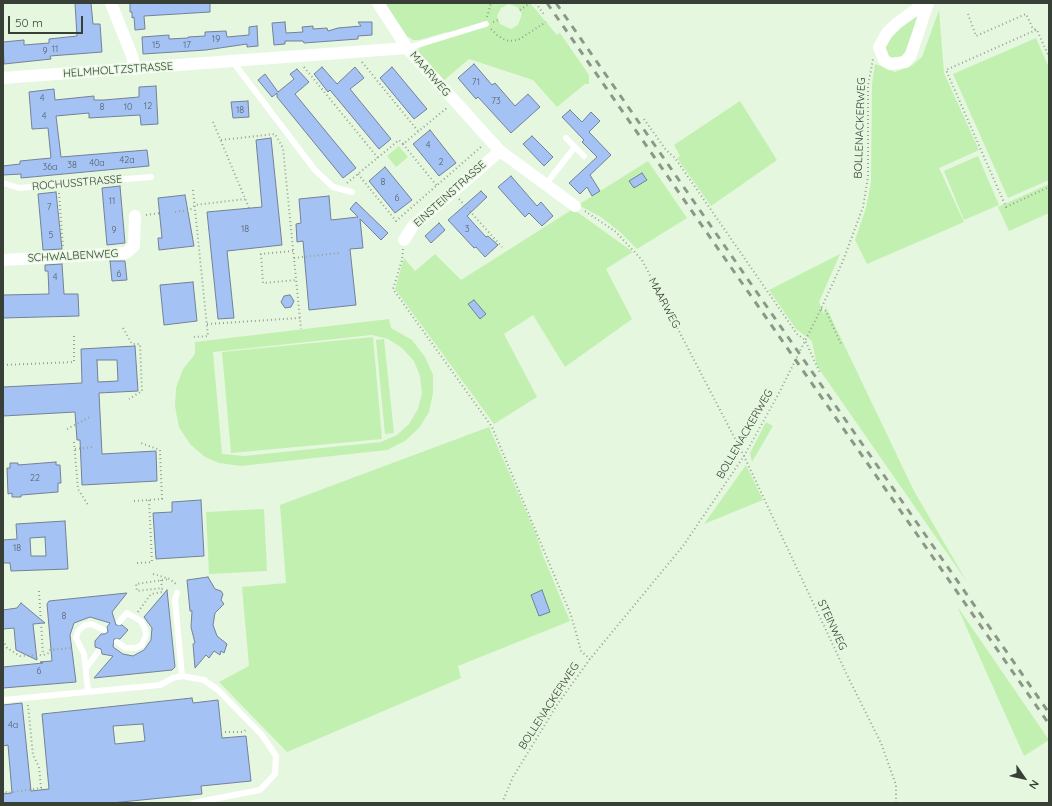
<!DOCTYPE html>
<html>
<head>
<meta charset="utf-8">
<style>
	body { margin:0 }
	#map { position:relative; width:1052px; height:806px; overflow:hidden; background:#e5f7df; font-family:Quicksand,sans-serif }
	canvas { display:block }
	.frame { position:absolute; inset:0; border:4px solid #383f36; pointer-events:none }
	.north { position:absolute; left:1004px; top:758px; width:40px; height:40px; -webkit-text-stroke:3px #e5f7df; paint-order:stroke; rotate:124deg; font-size:11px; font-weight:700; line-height:16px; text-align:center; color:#383f36 }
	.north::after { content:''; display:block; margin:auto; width:14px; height:18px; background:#383f36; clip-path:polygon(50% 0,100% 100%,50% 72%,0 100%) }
	.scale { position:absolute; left:8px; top:16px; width:75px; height:18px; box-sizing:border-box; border:2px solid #383f36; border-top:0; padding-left:5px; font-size:12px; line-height:14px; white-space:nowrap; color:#383f36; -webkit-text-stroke:3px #e5f7df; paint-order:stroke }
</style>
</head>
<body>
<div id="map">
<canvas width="1052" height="806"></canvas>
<div class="frame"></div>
<div class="north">N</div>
<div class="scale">50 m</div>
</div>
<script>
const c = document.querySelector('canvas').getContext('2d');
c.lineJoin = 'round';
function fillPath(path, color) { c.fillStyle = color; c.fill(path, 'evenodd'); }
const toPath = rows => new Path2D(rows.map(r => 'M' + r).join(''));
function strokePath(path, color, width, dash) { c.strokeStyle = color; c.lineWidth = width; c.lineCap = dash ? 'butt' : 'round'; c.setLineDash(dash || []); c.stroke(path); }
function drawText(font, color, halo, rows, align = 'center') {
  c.font = font + ' Quicksand,sans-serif'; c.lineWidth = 3; c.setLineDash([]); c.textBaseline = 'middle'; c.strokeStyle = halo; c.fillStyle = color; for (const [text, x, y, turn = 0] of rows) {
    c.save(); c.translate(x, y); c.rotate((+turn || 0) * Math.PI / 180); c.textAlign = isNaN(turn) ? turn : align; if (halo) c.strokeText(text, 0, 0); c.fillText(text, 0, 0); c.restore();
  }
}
fillPath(toPath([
	[385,3,530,3,557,35,560,33,589,75,589,84,585,84,557,107,533,80,469,59,442,82,419,55,418,50,421,47,449,38,447,32,419,40,413,40,407,36],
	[509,4,517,7,522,14,518,25,511,29,500,24,497,16,501,8],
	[939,10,944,73,979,150,939,168,964,222,867,264,855,240,866,208,871,182,872,84,875,64,895,72,911,66,922,57],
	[913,15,916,16,917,19,905,52,901,57,892,58,887,55,885,48,887,42],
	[1036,38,1049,68,1049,180,1008,198,953,74],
	[740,101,777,160,711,206,677,158,680,156,674,145],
	[399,146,408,157,396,167,387,156],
	[978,156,999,205,964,220,944,171],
	[648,161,687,218,637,249,620,232,601,217,578,205],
	[1049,184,1049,213,1009,231,998,207],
	[573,209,633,252,606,269,632,319,565,367,533,315,504,334,537,397,494,424,395,289,404,258,415,271,435,254,461,280],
	[840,254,819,302,824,314,826,307,914,491,967,582,817,366,812,341,796,329,769,290],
	[389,319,391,328,412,340,425,357,433,375,433,393,429,412,419,428,405,441,387,450,241,466,219,463,205,457,190,444,179,427,175,406,176,388,183,369,195,354,195,342],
	[372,335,388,339,402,348,414,361,420,376,422,393,418,409,409,424,397,435,381,442,244,456,222,454,213,352],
	[373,337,382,439,231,453,222,352],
	[384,339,394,433,385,434,376,340],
	[766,422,773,426,752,462,750,453],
	[489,427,536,534,542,553,570,621,458,666,461,678,287,752,219,682,249,666,242,587,286,583,280,505],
	[746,465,763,500,704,524],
	[264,509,267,571,209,574,206,512],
	[957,606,1049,740,1024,756,976,649]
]), '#c2f0b1');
const building = toPath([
	[75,3,91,3,93,24,100,24,102,52,50,56,51,59,4,64,3,42,24,40,24,45,49,43,49,39,77,36,75,3],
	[130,3,210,3,210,12,144,16,145,29,135,30,134,17,132,18,132,12,130,12,130,3],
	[285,22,286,33,303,32,302,27,313,26,313,29,327,28,328,31,338,28,361,26,358,22,372,22,372,35,358,36,358,39,304,43,303,41,285,41,285,44,274,45,272,23,285,22],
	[257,26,258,46,247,47,247,44,206,50,143,54,142,37,169,35,169,39,188,38,188,37,205,36,205,32,226,31,227,37,249,35,249,27,257,26],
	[474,64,492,85,495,83,515,106,528,94,540,107,511,133,478,97,476,99,458,78,474,64],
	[322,67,337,84,355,67,364,78,350,89,391,139,379,149,330,90,328,92,314,74,322,67],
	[392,67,427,109,414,119,380,78,392,67],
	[297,69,309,82,295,94,356,168,343,178,277,97,277,93,272,97,258,80,265,74,278,92,294,79,290,74,297,69],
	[156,86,158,124,141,125,140,115,89,118,89,113,56,116,61,157,147,150,149,166,21,178,21,174,3,175,3,166,20,164,20,161,51,158,48,128,32,129,29,92,54,89,55,100,94,96,94,100,104,100,139,97,139,87,156,86],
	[248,101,249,117,233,118,231,102,248,101],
	[570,110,582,122,591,112,600,121,589,132,611,155,590,175,600,191,592,196,587,187,580,194,569,183,597,157,582,142,584,140,562,117,570,110],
	[430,130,456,163,439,176,413,144,430,130],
	[532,136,553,157,544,166,523,144,532,136],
	[271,138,282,245,227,251,234,318,218,319,207,212,262,207,256,140,271,138],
	[385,167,412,200,395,213,369,181,385,167],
	[642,173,647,180,634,188,629,181,642,173],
	[511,176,537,206,541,202,553,216,542,226,529,213,525,217,498,187,511,176],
	[120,186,125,243,107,245,102,188,120,186],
	[481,191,487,197,467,216,486,237,488,236,498,245,485,257,476,247,474,248,448,220,481,191],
	[56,192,62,249,43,250,38,194,56,192],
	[185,195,194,246,159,250,158,238,162,238,158,198,185,195],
	[329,196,331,220,358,217,350,209,356,202,388,233,381,240,360,219,363,248,350,249,356,305,309,310,303,241,297,242,296,224,301,223,299,199,329,196],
	[439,223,445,230,431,243,425,236,439,223],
	[110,261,125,261,127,280,112,281,110,261],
	[62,264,64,294,78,294,79,316,3,318,3,295,49,294,48,271,45,271,45,265,62,264],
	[193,282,197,321,164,325,160,285,193,282],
	[290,295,294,301,291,307,285,308,281,302,284,296,290,295],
	[474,300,486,314,480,319,468,304,474,300],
	[135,346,138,391,99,393,102,454,156,451,157,481,82,485,80,440,77,440,75,412,3,416,3,387,82,383,81,349,135,346],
	[97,360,117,360,118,381,98,382,97,360],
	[56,462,56,465,60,465,61,483,58,483,58,492,21,495,21,497,12,497,12,493,8,494,7,468,10,468,10,463,18,463,18,465,56,462],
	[201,500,204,556,156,559,153,513,172,512,172,502,201,500],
	[65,521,68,569,11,571,10,563,3,563,3,540,17,539,16,524,65,521],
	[45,537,46,556,31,556,30,538,45,537],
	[208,577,215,589,221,591,223,594,221,600,224,604,215,613,213,625,217,636,227,644,224,653,221,651,220,655,214,651,209,658,206,655,195,668,193,644,195,643,191,627,192,611,190,611,187,580,208,577],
	[167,590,175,667,172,670,94,678,113,656,102,654,101,649,95,647,95,641,101,634,105,634,108,632,107,627,110,623,90,617,74,623,70,635,76,682,3,688,3,667,43,663,40,662,52,661,47,604,49,601,127,593,112,612,116,625,122,625,128,630,120,639,114,639,113,647,123,654,133,656,144,650,151,640,152,628,144,617,167,590],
	[542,590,550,612,539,616,531,595,542,590],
	[21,603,45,623,33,624,37,660,16,650,14,628,3,629,3,610,17,608,21,603],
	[192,698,193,703,218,700,222,738,246,736,251,781,201,786,202,794,111,803,3,803,3,794,12,793,8,745,3,746,3,705,22,703,31,791,49,789,42,714,192,698],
	[143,724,145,741,115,744,113,726,143,724]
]);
fillPath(building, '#a5c2f4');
strokePath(building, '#738197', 1);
strokePath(toPath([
	[536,3,545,16],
	[520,10,530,3],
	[968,14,976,36,1026,14,1033,29,1037,30,1049,57],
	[487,17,491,3],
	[493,22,498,20],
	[491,29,497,35,503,39,509,41,518,40,546,22],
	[1036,30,946,70,1006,207,1049,187],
	[362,62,418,131],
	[304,67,378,158],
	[644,119,666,150,675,158,797,334,805,340,820,373],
	[213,122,249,208],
	[221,140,275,134,283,148,301,329],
	[403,144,437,186],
	[358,174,396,221,482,146],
	[347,183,399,140,403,144,448,107],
	[193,190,208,336,194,337],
	[59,193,63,247],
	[459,199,502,247],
	[585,211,616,232,642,260,744,456,849,679,881,743,896,785,896,803],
	[175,212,190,210,195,205,245,199],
	[146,215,160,213],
	[403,249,402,260,393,289,492,427,571,615,581,651,590,659],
	[293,251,261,254,263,283,296,280],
	[294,258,339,253],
	[821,309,826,311,841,344],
	[207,324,300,318],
	[123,328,132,344,140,344,142,391,129,399],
	[3,365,74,362,74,335],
	[67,429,92,416],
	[74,442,78,489,88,505],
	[75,449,94,447],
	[134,501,162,499,160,450,141,443],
	[137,563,152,562,149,500],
	[153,574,170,579,177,585],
	[161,580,162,588],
	[39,591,43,655],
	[138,612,151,594,162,592,162,588,137,591,136,584,170,579],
	[3,640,7,648,20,656,43,655,49,653,50,650,72,648],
	[221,732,243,732,247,729],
	[3,789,7,793,41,788,39,767,33,755,28,705],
	[502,803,513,777,557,705,590,659,683,546,744,456,778,395,821,309,843,261,863,207,868,177,868,86,873,59]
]), '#95a291', 2, [1, 3]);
strokePath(toPath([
	[407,48,486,24],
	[233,62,315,170,333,187,352,192],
	[566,138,584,156],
	[3,183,19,188,151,177],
	[545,185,575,147],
	[177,593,175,600,182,676],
	[117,642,126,648,135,648,142,645,146,635,145,629,141,621,127,613,119,622],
	[86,668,98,652],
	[88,691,84,654,76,638,78,631,85,625,91,624,104,630],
	[3,700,160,685,173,678,182,676,204,680,218,690,262,735,276,756,275,774,260,790,193,803]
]), '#fff', 6);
strokePath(toPath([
	[111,3,132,56,135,69],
	[378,3,407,48,500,151,575,206],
	[925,3,896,24,887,33,879,47,884,60,890,64,905,62,911,55,928,3],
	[3,78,407,48],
	[404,240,413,226,500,151],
	[3,260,126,253,134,246,135,216]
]), '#fff', 12);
strokePath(toPath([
	[547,3,1049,724],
	[556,3,1049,713]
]), '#8b9887', 3, [7, 7]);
drawText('9px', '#536066', null, [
	["19",216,39],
	["15",156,45],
	["17",187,45],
	["11",55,49],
	["9",45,51],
	["71",476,82],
	["4",42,98],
	["73",496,101],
	["12",148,106],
	["8",102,107],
	["10",128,107],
	["18",240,110],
	["4",44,116],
	["4",428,145],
	["42a",127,160],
	["2",441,162],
	["40a",97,163],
	["38",72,165],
	["36a",50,167],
	["8",383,182],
	["6",397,198],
	["11",112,201],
	["7",49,207],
	["18",245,229],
	["3",467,229],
	["9",114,230],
	["5",51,235],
	["6",119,274],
	["4",55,277],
	["22",35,478],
	["18",17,548],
	["8",64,616],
	["6",39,671],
	["4a",13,725]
]);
drawText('11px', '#383f36', '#e5f7df', [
	["HELMHOLTZSTRASSE",118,70,-4],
	["MAARWEG",430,74,49],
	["BOLLENACKERWEG",860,128,-88],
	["ROCHUSSTRASSE",77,183,-5],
	["EINSTEINSTRASSE",450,194,-42],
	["SCHWALBENWEG",73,256,-3],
	["MAARWEG",664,303,62],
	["BOLLENACKERWEG",745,434,-60],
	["STEINWEG",832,625,65],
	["BOLLENACKERWEG",549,706,-57]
]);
</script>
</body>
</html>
